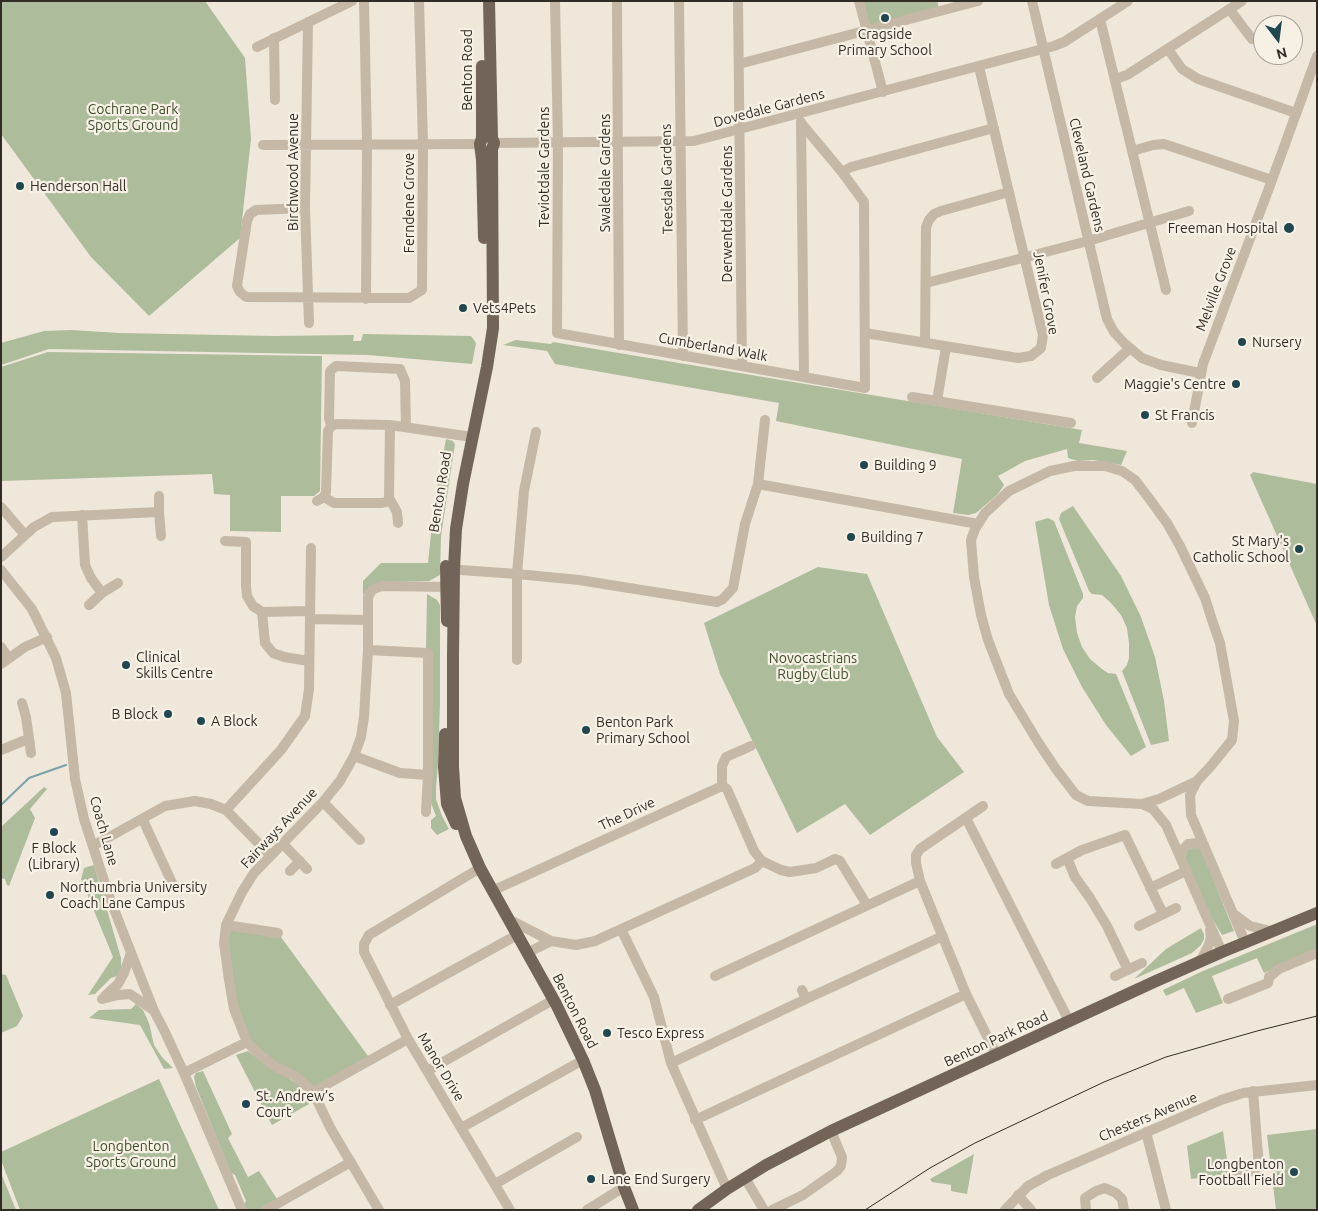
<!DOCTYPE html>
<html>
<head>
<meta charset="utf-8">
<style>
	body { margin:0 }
	#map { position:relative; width:1318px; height:1211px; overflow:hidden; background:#efe7d9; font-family:Ubuntu,sans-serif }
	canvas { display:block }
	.frame { position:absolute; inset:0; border:2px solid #322c26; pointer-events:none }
	.north { position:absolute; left:1253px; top:15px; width:50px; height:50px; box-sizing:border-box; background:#f7f1e5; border:1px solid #a8a299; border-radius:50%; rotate:165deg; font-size:14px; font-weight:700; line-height:20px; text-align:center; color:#322c26 }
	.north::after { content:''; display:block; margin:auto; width:18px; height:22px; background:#204750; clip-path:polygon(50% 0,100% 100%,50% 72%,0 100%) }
</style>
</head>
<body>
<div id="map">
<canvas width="1318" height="1211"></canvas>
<div class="frame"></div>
<div class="north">N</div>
</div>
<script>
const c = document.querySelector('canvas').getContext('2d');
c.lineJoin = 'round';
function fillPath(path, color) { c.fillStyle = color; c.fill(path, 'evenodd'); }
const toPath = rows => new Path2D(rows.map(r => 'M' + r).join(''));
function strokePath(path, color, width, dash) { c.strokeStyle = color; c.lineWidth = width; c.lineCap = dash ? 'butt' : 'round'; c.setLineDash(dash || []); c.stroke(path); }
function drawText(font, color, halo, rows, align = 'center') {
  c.font = font + ' Ubuntu,sans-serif'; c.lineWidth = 4.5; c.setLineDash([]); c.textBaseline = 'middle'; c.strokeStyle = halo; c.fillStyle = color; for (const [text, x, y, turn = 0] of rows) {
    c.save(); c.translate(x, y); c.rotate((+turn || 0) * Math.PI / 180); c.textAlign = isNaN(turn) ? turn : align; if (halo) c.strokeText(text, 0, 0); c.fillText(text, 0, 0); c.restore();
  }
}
fillPath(toPath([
	[1,1,205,1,245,58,251,139,240,238,149,316,91,257,1,134],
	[862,1,937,1,939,8,869,27],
	[72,330,119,333,274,336,354,335,353,341,361,341,363,334,471,336,476,343,472,364,368,355,49,349,1,365,1,343,44,331],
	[516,340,551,344,553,342,1082,430,1079,443,1127,451,1121,465,1093,460,1078,461,1068,458,1067,449,1025,461,998,476,1004,485,998,494,976,513,968,515,953,513,962,459,776,421,779,403,555,364,547,351,503,345],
	[48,352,322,356,320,491,314,496,281,496,281,532,230,531,230,495,214,494,212,474,1,481,1,367],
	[446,439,453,441,455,444,441,536,440,575,429,581,386,582,366,591,363,595,363,581,381,563,428,563,434,505],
	[1253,472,1317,484,1317,626,1250,475],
	[1073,506,1121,576,1141,617,1155,657,1164,701,1169,741,1151,745,1122,671,1127,665,1129,658,1129,643,1127,628,1121,615,1111,603,1102,595,1092,594,1089,591,1059,519,1061,513],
	[1048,518,1054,521,1083,594,1083,598,1077,606,1075,617,1077,633,1082,647,1090,659,1102,669,1108,673,1116,674,1146,747,1131,756,1106,725,1082,687,1063,649,1049,605,1035,522],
	[818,567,867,574,937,737,964,772,870,835,845,804,797,833,720,674,704,623],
	[427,594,437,600,440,605,440,702,438,764,436,788,436,799,442,816,449,829,437,835,431,828,431,820,436,816,431,803,426,649],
	[44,787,47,789,30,809,35,818,9,886,7,885,5,879,1,878,1,827],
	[1197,847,1201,849,1234,931,1222,935,1206,908,1185,858,1188,849],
	[94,865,121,958,121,968,117,976,111,978,95,994,88,995,113,957,81,879,84,868],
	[226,925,278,933,371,1060,313,1092,261,1056,240,1026],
	[1315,925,1317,926,1317,949,1264,973,1257,958,1212,976,1223,1003,1196,1013,1184,988,1166,996,1163,990,1203,971],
	[1201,928,1204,934,1204,939,1201,945,1192,953,1134,979,1166,949],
	[1,974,6,975,23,1016,17,1026,1,1033],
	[136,1004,143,1010,149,1023,154,1045,162,1057,173,1068,164,1069,140,1025,89,1018,99,1010,131,1009],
	[248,1051,268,1066,298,1084,309,1104,272,1125,236,1055],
	[203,1071,232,1134,228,1138,248,1177,259,1171,277,1199,262,1210,247,1210,244,1205,246,1201,235,1175,231,1173,196,1087,194,1077,196,1073],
	[159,1079,219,1210,20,1210,1,1160,1,1152],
	[1317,1129,1317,1210,1276,1210,1267,1135],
	[1223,1131,1229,1174,1191,1179,1187,1146],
	[974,1154,967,1194,951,1191,951,1185,932,1182,930,1179],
	[1,1173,16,1210,1,1210]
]), '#adbc9b');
strokePath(toPath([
	[1,805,29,778,66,765]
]), '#7ba2a9', 2);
strokePath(toPath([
	[364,1,367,143,366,299],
	[555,1,558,142,557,333,865,388,864,202,842,172,801,123],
	[617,1,619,345],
	[679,1,683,356],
	[738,1,742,366],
	[859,1,883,92],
	[1032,1,1107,319,1114,332,1124,343,1142,358,1161,365,1200,373],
	[1230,10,1252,39],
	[1100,19,1166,290],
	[308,22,305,208,309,323],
	[274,38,275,100],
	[257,47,352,1],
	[1168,49,1182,69,1198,79,1296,113],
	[739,64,978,1],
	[1115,79,1127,75,1242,1],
	[801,122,804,377],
	[494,143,694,141,1054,46,1064,42,1128,1],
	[263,145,480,144],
	[1132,151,1153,145,1164,144,1272,180],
	[842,172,851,167,994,128],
	[305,208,256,210,250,214,247,221,237,286,240,292,246,297,409,298,422,290,423,144,419,1],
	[926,283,1088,241,1189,211],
	[865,333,1018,358,1031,356,1041,348,1043,335,979,67],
	[925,343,926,227,929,220,934,214,941,211,1009,192],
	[1097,378,1129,349],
	[912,397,1071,423],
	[937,401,946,347],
	[1192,423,1203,364,1272,180,1317,56],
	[390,425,389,498,397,512,398,523],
	[331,426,329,418,330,371,336,366,400,369,405,381,406,427],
	[758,484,978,524],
	[324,497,334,503,382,503,390,501],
	[317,501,324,497,326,492,328,431,331,426,337,424,390,425,472,437],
	[1,507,25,535],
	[159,512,161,536],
	[82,515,85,565,91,578,102,593,89,605],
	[225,541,246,542,246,586,247,596,253,606,262,612],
	[1,557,34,527,52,517,159,512,159,496],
	[447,569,517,574,579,580,717,602,723,599,733,588,745,524,758,484,765,420],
	[1,570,32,609,56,658,66,693,75,779,84,819,110,899,154,1011,164,1030,184,1073,242,1210],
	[102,593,118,583],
	[310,619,367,620],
	[1,647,8,657],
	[517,660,517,574,524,491,536,432],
	[309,661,284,657,273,653,265,643,262,612,310,611],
	[1,664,25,647,47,637],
	[22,703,26,717,31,753],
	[1,750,28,739],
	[354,756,400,773,428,775,428,653,368,650],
	[1197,781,1159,799,1142,804,1088,801,1076,795,1056,769,1038,742,1009,694,988,640,981,615,974,577,971,540,975,529,985,513,1009,491,1050,471,1074,466,1105,466,1122,471,1135,480,1148,497,1167,523,1180,546,1205,598,1213,623,1220,643,1234,721,1232,740,1210,767,1197,781,1190,795,1191,815,1245,942],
	[722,786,727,789,754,851,762,861,781,870,790,872,816,868,835,859,840,861,867,905],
	[323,802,360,840],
	[1142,804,1153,809,1166,825,1222,952],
	[983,806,920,849,916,855,916,863,920,881,966,994,997,1056],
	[226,810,281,750,305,716,309,689,311,548],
	[426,812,428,775],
	[966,818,1069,1021],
	[143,820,173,885],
	[282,843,307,869],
	[93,846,165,806,195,801,211,804,226,810,270,855],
	[1180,857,1182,851,1188,844,1197,843,1204,845],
	[1056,864,1067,858],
	[480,868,369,935,364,944,364,952,408,1039,510,1210],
	[290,871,300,861],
	[1150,888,1186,871],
	[492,891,722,786,722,766,726,757,751,746],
	[1235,915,1250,926,1271,931],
	[508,919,551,941,576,945,595,941,755,868,762,861],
	[226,925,278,933],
	[1139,926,1176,908],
	[621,929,654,997,671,1063,727,1189],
	[527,953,551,941],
	[1196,963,1202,958,1208,947,1211,937,1210,930],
	[1128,970,1107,926,1090,898,1075,877,1067,858,1082,850,1125,835,1163,914],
	[715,976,920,881],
	[1115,976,1142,963],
	[802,990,806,999,943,936],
	[105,996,118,984,124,973,131,953],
	[102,999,118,995,130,994,153,1010],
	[1228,999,1268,983,1269,977,1279,969,1317,953],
	[390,1005,517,935],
	[671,1063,806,999],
	[427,1071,553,1000],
	[184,1073,247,1042],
	[313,1092,408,1039],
	[695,1120,966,994],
	[461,1128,583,1060],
	[1146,1132,1166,1210],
	[745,1178,764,1210],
	[1230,1179,1239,1173,1253,1171,1259,1167,1253,1091],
	[495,1184,577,1137],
	[1018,1195,1031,1210],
	[266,1210,351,1162],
	[379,1210,331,1129,313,1092,295,1076,276,1067,261,1056,247,1042,234,1009,229,980,224,943,226,925,242,892,254,873,323,802,340,781,354,756,361,737,364,717,368,650,368,597,372,590,381,586,453,587],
	[587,1210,624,1187],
	[772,1210,803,1195,837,1171,841,1166,842,1157,831,1131],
	[1005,1210,1028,1186,1048,1175,1221,1100,1243,1093,1317,1085],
	[1086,1210,1085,1198,1096,1191,1105,1188,1116,1193,1122,1199,1124,1210]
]), '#c5b8a6', 10);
strokePath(toPath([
	[489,1,492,138,494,143,492,149,493,328,487,367,463,484,456,529,454,569,453,656,453,766,455,798,466,836,480,868,556,1004,583,1060,595,1090,624,1187,633,1210],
	[482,66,482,138,480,144,482,160,484,238],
	[446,566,447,621],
	[445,734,444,767,447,804,456,824],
	[698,1210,727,1189,766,1165,831,1131,1156,981,1222,952,1317,913]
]), '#736459', 12);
strokePath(toPath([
	[865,1210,930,1168,975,1143,1104,1082,1166,1057,1257,1031,1317,1016]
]), '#322c26', 1);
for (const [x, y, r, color] of [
	[885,18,5,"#204750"],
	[20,186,5,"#204750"],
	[1289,228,6,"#204750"],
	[463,308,5,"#204750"],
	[1242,342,5,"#204750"],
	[1236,384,5,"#204750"],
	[1145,415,5,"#204750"],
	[864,465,5,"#204750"],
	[851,537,5,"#204750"],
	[1299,549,5,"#204750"],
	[126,665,5,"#204750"],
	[168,714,5,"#204750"],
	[201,721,5,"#204750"],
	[586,730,5,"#204750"],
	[54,832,5,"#204750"],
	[50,895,5,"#204750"],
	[607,1033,5,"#204750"],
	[246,1104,5,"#204750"],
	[1294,1172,5,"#204750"],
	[591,1179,5,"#204750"]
]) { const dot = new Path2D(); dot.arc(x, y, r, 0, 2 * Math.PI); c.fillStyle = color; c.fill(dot); strokePath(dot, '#f7f1e5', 2); }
drawText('14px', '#322c26', '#f7f1e5', [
	["Cragside",885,34,"center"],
	["Primary School",885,50,"center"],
	["Henderson Hall",30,186],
	["Freeman Hospital",1278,228,"right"],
	["Vets4Pets",473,308],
	["Nursery",1252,342],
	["Maggie's Centre",1226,384,"right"],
	["St Francis",1155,415],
	["Building 9",874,465],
	["Building 7",861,537],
	["St Mary's",1289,541,"right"],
	["Catholic School",1289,557,"right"],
	["Clinical",136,657],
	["Skills Centre",136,673],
	["B Block",158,714,"right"],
	["A Block",211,721],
	["Benton Park",596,722],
	["Primary School",596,738],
	["F Block",54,848,"center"],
	["(Library)",54,864,"center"],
	["Northumbria University",60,887],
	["Coach Lane Campus",60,903],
	["Tesco Express",617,1033],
	["St. Andrew’s",256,1096],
	["Court",256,1112],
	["Longbenton",1284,1164,"right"],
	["Football Field",1284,1180,"right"],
	["Lane End Surgery",601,1179]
], 'left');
drawText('14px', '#322c26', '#f7f1e5', [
	["Benton Road",467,70,-90],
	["Dovedale Gardens",769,108,-15],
	["Teviotdale Gardens",544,167,-90],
	["Birchwood Avenue",293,172,-90],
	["Swaledale Gardens",605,173,-90],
	["Cleveland Gardens",1087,175,77],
	["Teesdale Gardens",667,179,-91],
	["Ferndene Grove",409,203,-90],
	["Derwentdale Gardens",727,214,-90],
	["Melville Grove",1216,289,-69],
	["Jenifer Grove",1046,293,79],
	["Cumberland Walk",713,347,10],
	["Benton Road",440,492,-81],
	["The Drive",627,814,-25],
	["Fairways Avenue",279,828,-47],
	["Coach Lane",104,831,74],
	["Benton Road",575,1011,63],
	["Benton Park Road",996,1039,-25],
	["Manor Drive",441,1067,59],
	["Chesters Avenue",1148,1117,-23]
]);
drawText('14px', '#3e4e2d', '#f7f1e5', [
	["Cochrane Park",133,109],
	["Sports Ground",133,125],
	["Novocastrians",813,658],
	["Rugby Club",813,674],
	["Longbenton",131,1146],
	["Sports Ground",131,1162]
]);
</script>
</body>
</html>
